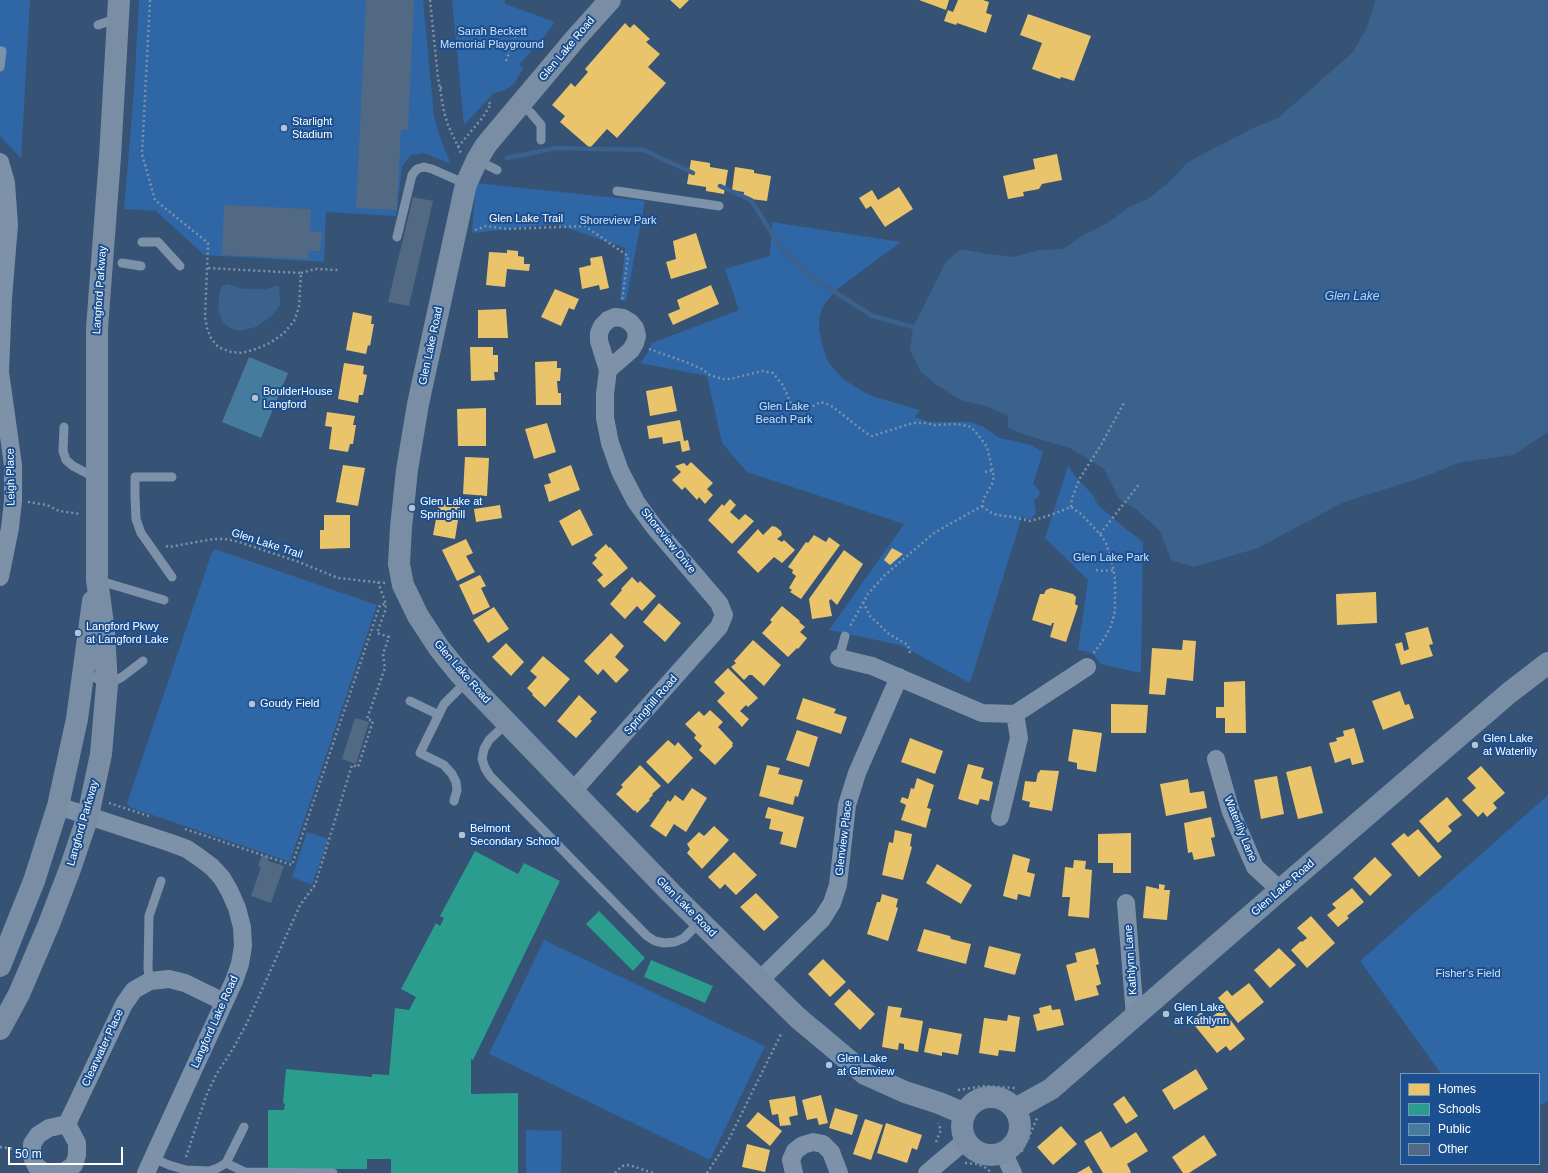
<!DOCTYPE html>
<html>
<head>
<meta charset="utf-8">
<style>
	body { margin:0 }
	#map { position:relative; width:1548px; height:1173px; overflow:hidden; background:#365274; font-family:Arial,sans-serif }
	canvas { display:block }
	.legend { position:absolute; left:1400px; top:1073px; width:140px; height:92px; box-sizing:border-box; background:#1b4f8f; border:1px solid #7695bc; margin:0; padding:5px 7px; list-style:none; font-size:12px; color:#fff }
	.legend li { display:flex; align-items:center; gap:8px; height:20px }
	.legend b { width:20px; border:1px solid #7695bc }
	.scale { position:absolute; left:8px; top:1147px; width:115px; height:18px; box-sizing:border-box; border:2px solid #fff; border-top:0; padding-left:5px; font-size:12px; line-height:14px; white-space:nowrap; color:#fff; -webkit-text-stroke:3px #1b4f8f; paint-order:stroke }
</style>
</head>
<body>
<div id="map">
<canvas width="1548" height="1173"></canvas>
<ul class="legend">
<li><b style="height:11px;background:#e9c46a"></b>Homes</li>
<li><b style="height:11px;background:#2a9d8f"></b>Schools</li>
<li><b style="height:11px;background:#457b9d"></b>Public</li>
<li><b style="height:11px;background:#526984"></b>Other</li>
</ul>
<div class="scale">50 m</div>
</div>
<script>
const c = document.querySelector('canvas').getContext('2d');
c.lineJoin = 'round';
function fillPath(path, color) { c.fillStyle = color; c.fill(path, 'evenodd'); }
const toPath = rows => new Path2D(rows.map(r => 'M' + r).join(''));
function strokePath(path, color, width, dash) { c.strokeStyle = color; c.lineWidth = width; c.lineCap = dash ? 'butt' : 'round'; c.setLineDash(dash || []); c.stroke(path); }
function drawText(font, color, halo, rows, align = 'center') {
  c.font = font + ' Arial,sans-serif'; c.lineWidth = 4; c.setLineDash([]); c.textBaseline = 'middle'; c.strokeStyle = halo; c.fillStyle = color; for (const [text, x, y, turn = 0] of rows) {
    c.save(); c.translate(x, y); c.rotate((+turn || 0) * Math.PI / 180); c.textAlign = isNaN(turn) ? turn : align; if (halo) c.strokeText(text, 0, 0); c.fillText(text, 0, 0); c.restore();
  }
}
fillPath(toPath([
	[0,0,30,0,21,158,0,136],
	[139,0,423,0,434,116,441,140,451,164,424,153,411,155,402,166,396,216,326,212,324,262,204,255,156,211,124,209,134,91],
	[452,0,505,0,505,4,555,22,544,37,519,65,524,67,514,84,505,90,494,93,464,125],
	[476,183,645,201,626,301,620,300,625,248,556,224,472,233],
	[772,222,901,242,836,290,826,302,822,309,819,319,819,329,822,344,828,362,843,379,864,392,875,397,920,410,915,417,930,422,970,422,982,426,1000,438,1031,445,1043,452,1033,484,1039,490,1040,493,1038,497,1034,501,1036,513,1030,520,1022,517,970,683,900,645,829,630,904,524,747,472,722,443,707,376,640,363,647,354,652,343,739,310,725,269,770,256],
	[1068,466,1075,476,1093,495,1098,505,1126,529,1143,542,1141,673,1100,664,1094,655,1089,652,1078,650,1088,580,1045,538],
	[215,549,377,605,290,862,129,807,127,803,212,552],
	[1548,795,1548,1101,1539,1106,1539,1074,1441,1074,1360,961],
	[307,832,328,839,312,885,292,877],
	[544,940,765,1046,710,1160,489,1054],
	[526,1130,562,1131,561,1173,526,1173]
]), '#2f66a5');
fillPath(toPath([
	[1375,0,1548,0,1548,432,1513,455,1458,463,1429,475,1342,503,1258,548,1194,567,1171,560,1160,531,1138,511,1119,499,1104,469,1070,448,1029,436,1008,428,1008,416,986,406,963,401,936,385,920,371,910,350,913,327,945,263,961,249,988,254,1014,257,1039,250,1063,249,1084,235,1109,222,1129,207,1148,199,1168,183,1188,162,1255,127,1278,118,1353,52,1367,27,1375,3],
	[227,284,244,289,267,289,277,285,279,287,280,296,280,305,272,316,256,327,239,331,232,329,224,324,218,311,219,296,221,287]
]), '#3b618d');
fillPath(toPath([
	[670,0,689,0,680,9],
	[919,0,949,0,946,10],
	[958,0,983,0,989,2,986,13,992,15,986,33,957,23,956,25,944,21,948,10,953,12],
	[1028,14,1091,36,1074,81,1061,77,1060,79,1032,69,1042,43,1020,35],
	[625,23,630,28,634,24,650,39,646,42,660,54,648,67,666,83,617,138,607,129,590,148,560,122,565,116,552,105,571,83,575,87,588,72,585,69],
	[1057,154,1062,180,1042,184,1039,189,1023,192,1024,196,1008,199,1003,176,1035,169,1033,159],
	[691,160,710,163,710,167,728,170,724,194,706,191,706,187,687,184],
	[735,167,754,170,754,173,771,176,767,201,743,198,744,192,732,190],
	[899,187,913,209,885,227,871,206,866,209,859,198,872,190,878,200],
	[696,233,707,268,671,279,666,262,676,259,673,241],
	[507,250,518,251,518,256,524,257,524,264,530,264,529,271,507,269,505,287,486,285,489,252,507,253],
	[602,256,609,288,600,290,599,285,582,289,579,268,591,265,590,258],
	[711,285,719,304,673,325,668,314,680,309,677,300],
	[555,289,579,299,574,310,569,308,561,326,541,317],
	[506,309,508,338,478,338,478,310],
	[353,312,372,316,371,324,374,324,370,346,368,345,366,354,346,350],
	[470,347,493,347,493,355,498,355,498,372,494,372,495,380,471,381],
	[557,361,557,368,561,368,560,381,557,381,558,393,561,393,561,405,536,405,535,362],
	[344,363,364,366,363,374,367,375,363,395,359,395,358,403,338,399],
	[672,386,677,411,650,416,646,391],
	[486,408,486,446,458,446,457,409],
	[327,412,355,416,353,425,356,425,353,444,350,444,348,452,329,449,332,427,325,426],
	[680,420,684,441,688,440,690,450,682,452,680,441,663,444,662,437,649,439,647,426],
	[547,423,556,452,534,459,525,429],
	[465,457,489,458,487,496,463,494],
	[691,462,713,483,707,489,713,495,705,504,699,497,697,500,685,487,682,490,672,480,681,472,675,466,684,463,687,466],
	[343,465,365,468,358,506,336,502],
	[571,465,580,490,549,502,544,485,551,483,548,474],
	[730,499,736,505,730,512,739,520,745,514,754,521,732,544,708,520,722,504,724,506],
	[439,503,460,507,455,539,433,535],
	[500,505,502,518,476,522,474,509],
	[580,509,593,535,572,546,559,521],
	[324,515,350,515,350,548,320,549,320,530,324,530],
	[772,526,776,527,781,531,782,535,777,539,782,542,784,540,795,550,782,563,774,557,758,573,737,552,758,529,763,535],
	[814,535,826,542,829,537,840,545,801,599,790,592,792,590,789,588,796,576,792,573,793,570,788,567,806,542,808,543],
	[466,539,473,553,466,556,475,572,457,581,442,550],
	[606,544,609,548,610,547,628,568,604,588,597,580,603,575,592,563,597,558,594,555],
	[892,548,903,554,890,565,884,560],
	[844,550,863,564,837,605,831,599,829,601,832,616,812,619,809,599],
	[480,575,486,586,481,588,490,607,473,615,459,585],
	[632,577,638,583,640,581,656,596,642,611,637,606,625,619,610,604,622,590,621,589],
	[1051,588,1073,594,1076,597,1075,604,1078,606,1066,642,1050,637,1054,623,1052,623,1051,626,1032,620,1040,594,1044,594,1046,590],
	[1376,592,1377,623,1337,625,1336,594],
	[659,603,681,623,665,642,643,622],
	[782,606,800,621,799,622,805,627,800,632,807,638,798,649,797,648,788,657,762,633,772,622,770,620],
	[494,607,509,629,488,643,473,620],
	[1428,627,1433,644,1429,645,1433,656,1401,665,1395,644,1402,642,1404,651,1409,649,1405,633],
	[611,633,624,646,615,657,629,670,616,683,603,669,598,675,584,661],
	[753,640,781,665,764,686,752,675,749,675,744,680,731,667,736,663,734,661],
	[1183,640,1196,641,1193,681,1167,678,1165,695,1149,694,1152,648,1182,650],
	[506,643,524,662,511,676,492,657],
	[543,656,570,679,545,707,532,695,533,694,527,688,537,677,530,671],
	[728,668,758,698,748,707,746,705,740,711,749,719,742,727,717,701,725,693,714,682],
	[1245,681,1246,733,1225,733,1225,718,1216,718,1216,707,1224,707,1224,682],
	[1400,691,1405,705,1409,704,1414,718,1383,730,1372,701],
	[579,695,597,712,590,719,592,721,576,738,557,721],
	[803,698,836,709,834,713,847,717,841,734,796,719],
	[1111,704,1148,705,1146,733,1111,733],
	[710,710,723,722,718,727,733,743,732,745,733,746,715,765,699,750,702,746,694,738,696,735,685,724,699,711,704,716],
	[1354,728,1364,762,1352,765,1350,758,1335,763,1329,743,1337,741,1336,738,1344,736,1343,731],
	[1073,729,1102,733,1096,772,1077,769,1077,763,1068,761],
	[797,730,818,737,809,767,786,760],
	[910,738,943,751,935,774,901,762],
	[668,740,675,746,678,742,693,758,668,784,646,762],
	[968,764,984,768,981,778,993,782,989,801,980,799,978,805,958,799],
	[640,765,661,786,652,794,653,795,649,799,650,800,637,813,635,810,634,811,616,794,623,787,621,785],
	[767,765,780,768,778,774,803,780,798,797,795,796,793,805,759,796],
	[1311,766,1323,813,1298,819,1286,772],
	[1481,766,1505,793,1493,803,1497,808,1487,817,1483,812,1478,817,1462,800,1476,788,1467,778],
	[1040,770,1059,771,1052,811,1029,807,1030,802,1022,800,1025,781,1036,782,1038,772,1039,773],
	[1277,776,1284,814,1261,819,1254,780],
	[917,778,934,785,927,808,931,809,926,828,901,820,906,805,900,802,902,797,908,799,911,788,914,789],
	[1188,779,1190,793,1204,791,1207,808,1166,816,1160,784],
	[692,788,707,798,686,832,674,824,666,837,650,826,668,800,670,802,675,795,683,801],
	[1447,797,1462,815,1448,826,1452,831,1438,843,1419,821],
	[768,807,804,817,796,848,780,844,783,832,769,829,771,819,765,818],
	[1211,817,1215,837,1211,838,1215,856,1194,860,1192,852,1188,853,1184,823],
	[714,826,729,840,702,869,687,853,690,849,687,844,699,832,704,836],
	[1418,829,1442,857,1419,877,1391,844,1404,833,1408,837],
	[895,830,912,834,910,846,912,847,903,880,882,875,889,842,893,843],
	[1131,833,1131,873,1113,873,1113,863,1098,863,1098,834],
	[734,852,757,875,736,895,725,884,720,889,708,877],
	[1013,854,1030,859,1027,872,1035,874,1030,897,1018,894,1017,900,1003,896],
	[1375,857,1392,875,1370,896,1353,878],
	[1074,860,1086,861,1085,869,1092,870,1089,918,1068,916,1070,897,1062,897,1065,867,1073,868],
	[937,864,972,885,961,904,926,883],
	[1159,884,1165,885,1164,890,1170,890,1167,920,1143,918,1146,886,1159,889],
	[1352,888,1364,902,1347,916,1349,918,1338,927,1327,915,1336,908,1332,904],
	[756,893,779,917,764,931,740,907],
	[882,894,898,899,896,907,898,908,888,941,867,934,877,902,880,902],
	[1311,916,1335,943,1307,968,1291,950,1301,941,1302,942,1307,938,1297,928],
	[924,929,950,936,951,939,971,944,966,964,917,951],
	[989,946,1021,954,1015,975,984,967],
	[1095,948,1099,964,1096,965,1101,984,1096,986,1099,995,1075,1001,1066,965,1077,962,1075,953],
	[1279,948,1296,965,1270,988,1254,970],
	[823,959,846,982,830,997,808,974],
	[1249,983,1264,1002,1238,1023,1218,998,1227,990,1232,996],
	[849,989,875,1014,860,1030,834,1004],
	[1051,1005,1052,1010,1060,1009,1064,1025,1037,1031,1033,1015,1040,1013,1039,1008],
	[888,1006,902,1008,900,1017,923,1021,918,1052,904,1049,904,1044,899,1043,898,1050,882,1047],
	[1222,1009,1245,1039,1230,1051,1226,1046,1217,1053,1191,1021,1201,1012,1208,1020],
	[1008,1015,1020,1017,1015,1052,999,1050,998,1056,979,1053,984,1018,1007,1021],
	[929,1028,962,1034,958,1055,942,1052,942,1056,924,1052],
	[1196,1069,1208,1089,1174,1110,1162,1090],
	[821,1095,828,1123,819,1125,817,1118,807,1120,802,1100],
	[795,1096,798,1115,789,1117,791,1125,780,1126,778,1114,772,1115,769,1100],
	[1124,1096,1138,1116,1126,1124,1113,1104],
	[835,1108,858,1115,852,1135,829,1128],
	[758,1112,782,1131,770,1146,746,1126],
	[865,1119,883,1125,871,1160,853,1154],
	[886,1123,922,1135,917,1150,912,1148,907,1163,877,1153],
	[1061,1126,1077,1144,1053,1165,1037,1147],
	[1101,1131,1111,1148,1136,1132,1148,1151,1127,1164,1131,1172,1130,1173,1103,1173,1084,1141],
	[1204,1135,1217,1155,1189,1173,1183,1173,1172,1157],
	[747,1144,770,1150,765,1172,742,1167],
	[1089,1166,1093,1173,1077,1173]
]), '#e9c46a');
fillPath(toPath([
	[475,851,518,874,524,863,560,881,473,1060,471,1059,471,1094,518,1093,518,1173,391,1173,391,1159,367,1159,367,1169,268,1169,268,1110,284,1110,285,1104,283,1103,286,1069,372,1077,372,1074,389,1075,395,1008,409,1010,416,997,401,989,436,923,440,926,444,918,440,916],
	[599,911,645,958,633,971,586,924],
	[651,960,713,986,705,1003,644,977]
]), '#2a9d8f');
fillPath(toPath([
	[249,357,288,373,261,438,222,422]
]), '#457b9d');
strokePath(toPath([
	[507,158,556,148,644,150,693,173],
	[720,186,751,200,783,251,814,279,873,316,913,327]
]), '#3b618d', 4.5);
fillPath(toPath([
	[366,0,414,0,408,130,401,130,397,210,356,208],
	[413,197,433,201,409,306,388,302],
	[224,205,311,209,310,231,322,232,320,251,309,251,308,259,222,255],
	[355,718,369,722,356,764,342,759],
	[262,855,269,857,268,861,284,866,271,903,251,896,261,867,258,866]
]), '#526984');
strokePath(toPath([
	[150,0,142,154,155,200,208,243,205,317,207,328,211,338,218,347,231,352,242,353,256,349,270,343,284,333,294,321,299,307,301,273,207,268],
	[430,0,438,78,444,112,448,125,461,153],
	[506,61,515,36],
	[440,88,444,87],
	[458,147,483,117,491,104,487,101],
	[475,230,486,226,507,229,585,226,628,256,622,301],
	[301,273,315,269,338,270],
	[649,349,686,362,702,369,710,375,722,379,730,379,762,371,773,373,782,384,791,403,796,407,811,407,821,402,827,404,833,407,866,433,872,436,913,423,925,423,934,425,958,424,971,427,979,436,987,447,994,477,992,484,984,498,982,506,934,533,885,575,868,594,850,626],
	[985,472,993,470],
	[28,502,47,505,59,511,80,514],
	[982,506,990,512,997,515,1013,517,1030,521,1048,516,1071,507,1081,514,1100,534,1106,543,1113,567,1115,580,1115,611,1111,626,1104,639,1093,654],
	[1071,507,1072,498,1080,478,1101,445,1125,401],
	[1100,534,1140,483],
	[166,546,169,547,213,539,225,539,239,542,299,562,338,578,385,583],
	[1096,570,1100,571,1114,570],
	[863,602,870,616,889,634,908,645,910,653],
	[109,803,152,817],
	[185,829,292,865,380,605,385,604],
	[958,1090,984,1086,1015,1088],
	[936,1142,941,1130,938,1123],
	[0,1147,15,1149],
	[1022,1152,1022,1149,1029,1137,1037,1118],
	[186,1157,206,1096,216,1075,234,1047,247,1023,300,905,315,885,352,765,358,767,373,721,367,719,385,668,383,654,389,637,377,633,385,611,386,604,378,582],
	[965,1163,978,1164,986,1168,992,1173],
	[615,1173,622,1166,629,1165,653,1173],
	[707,1173,728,1141,781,1034]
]), '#7d92a8', 2.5, [2, 3]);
strokePath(toPath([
	[98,25,118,18],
	[0,51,2,51,0,67],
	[521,104,531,113,541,125,541,140],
	[477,160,497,170],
	[617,191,719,206],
	[397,237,412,175,417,169,424,167,432,169,466,184],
	[142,242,158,242,180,266],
	[122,263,141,266],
	[64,427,63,451,66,460,73,466,96,478],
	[172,477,135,477,135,495,136,519,141,533,172,577],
	[97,580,164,600],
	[839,658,845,636],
	[84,671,107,685,122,677,143,661],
	[410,701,439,715],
	[507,723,489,740,484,749,482,759,485,768,490,776,647,936,655,941,664,943,675,942,684,938,700,922],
	[454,801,457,790,456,782,452,774,444,765,420,753,444,704,467,681],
	[150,981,148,969,149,916,161,881],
	[153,1158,169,1165,186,1170,209,1171,218,1168,226,1163,244,1127],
	[226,1163,245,1172,333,1173]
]), '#7d92a8', 9);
strokePath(toPath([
	[0,162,6,183,9,225,3,298,0,372,13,465,13,501,10,528,0,577],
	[839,658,872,666,982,713,1015,714,1087,667],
	[1216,759,1231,812,1255,867,1280,890],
	[573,791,719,627,724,615,719,603,655,528,636,502,620,471,610,443,605,418,605,394,608,370,599,341,599,333,602,326,608,320,615,317,623,318,630,322,635,328,637,336,635,343,631,350,608,370],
	[58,806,171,843,187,849,200,858,212,867,222,878,230,892,237,908,242,927,243,946,240,964,234,981,146,1173],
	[1000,817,1019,738,1015,714],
	[1126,903,1135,1017],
	[760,980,822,919,832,903,838,885,847,805,857,773,899,677],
	[67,1124,124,1004,134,990,150,981,169,979,185,983,224,1002],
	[1003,1152,1013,1173],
	[51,1173,44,1172,36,1166,32,1157,32,1144,38,1135,49,1128,67,1124],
	[58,1173,65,1171,74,1165,77,1155,77,1143,67,1124],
	[794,1173,791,1160,795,1151,803,1145,813,1142,823,1144,831,1152,839,1173],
	[927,1173,966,1140]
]), '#7d92a8', 18);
strokePath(toPath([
	[610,0,575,39,486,145,477,160,466,184,418,404,407,470,401,527,399,564,403,585,418,616,439,648,460,674,671,893,798,1018,865,1074,905,1092,939,1103,965,1114],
	[0,966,34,881,58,806,77,719,93,601],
	[0,1029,19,994,49,924,70,869,88,816,101,754,107,685,104,631,97,580,97,328,110,157,119,0],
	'962 1126a29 29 0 1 1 58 0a29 29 0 1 1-58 0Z',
	[1015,1109,1051,1089,1280,890,1509,693,1548,663]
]), '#798da4', 22);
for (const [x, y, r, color] of [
	[284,128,4,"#b9c2ce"],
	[255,398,4,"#b9c2ce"],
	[412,508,4,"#b9c2ce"],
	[78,633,4,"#b9c2ce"],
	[252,704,4,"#b9c2ce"],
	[1475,745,4,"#b9c2ce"],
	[462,835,4,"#b9c2ce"],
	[1166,1014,4,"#b9c2ce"],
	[829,1065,4,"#b9c2ce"]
]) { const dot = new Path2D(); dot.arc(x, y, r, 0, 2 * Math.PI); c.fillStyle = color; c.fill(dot); strokePath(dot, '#1b4f8f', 1.5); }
drawText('11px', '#cfe3fa', '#1b4f8f', [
	["Sarah Beckett",492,32],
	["Memorial Playground",492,45],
	["Shoreview Park",618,221],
	["Glen Lake",784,407],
	["Beach Park",784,420],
	["Glen Lake Park",1111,558],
	["Fisher's Field",1468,974]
]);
drawText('11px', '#fff', '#1b4f8f', [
	["Glen Lake Road",567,49,-50],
	["Glen Lake Trail",526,219],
	["Langford Parkway",100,290,-86],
	["Glen Lake Road",431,346,-78],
	["Leigh Place",11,477,-91],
	["Shoreview Drive",668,541,51],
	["Glen Lake Trail",267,544,18],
	["Glen Lake Road",462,672,49],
	["Springhill Road",651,705,-49],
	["Langford Parkway",83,823,-74],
	["Waterlily Lane",1240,829,68],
	["Glenview Place",844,838,-83],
	["Glen Lake Road",1283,888,-41],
	["Glen Lake Road",686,907,45],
	["Kathlynn Lane",1131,960,-94],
	["Langford Lake Road",215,1022,-66],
	["Clearwater Place",103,1048,-65]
]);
drawText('11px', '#fff', '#1b4f8f', [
	["Starlight",292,122],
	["Stadium",292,135],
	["BoulderHouse",263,392],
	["Langford",263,405],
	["Glen Lake at",420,502],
	["Springhill",420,515],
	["Langford Pkwy",86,627],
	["at Langford Lake",86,640],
	["Goudy Field",260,704],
	["Glen Lake",1483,739],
	["at Waterlily",1483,752],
	["Belmont",470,829],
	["Secondary School",470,842],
	["Glen Lake",1174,1008],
	["at Kathlynn",1174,1021],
	["Glen Lake",837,1059],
	["at Glenview",837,1072]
], 'left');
drawText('italic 12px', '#b5d3f5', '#1b4f8f', [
	["Glen Lake",1352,297]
]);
</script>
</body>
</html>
